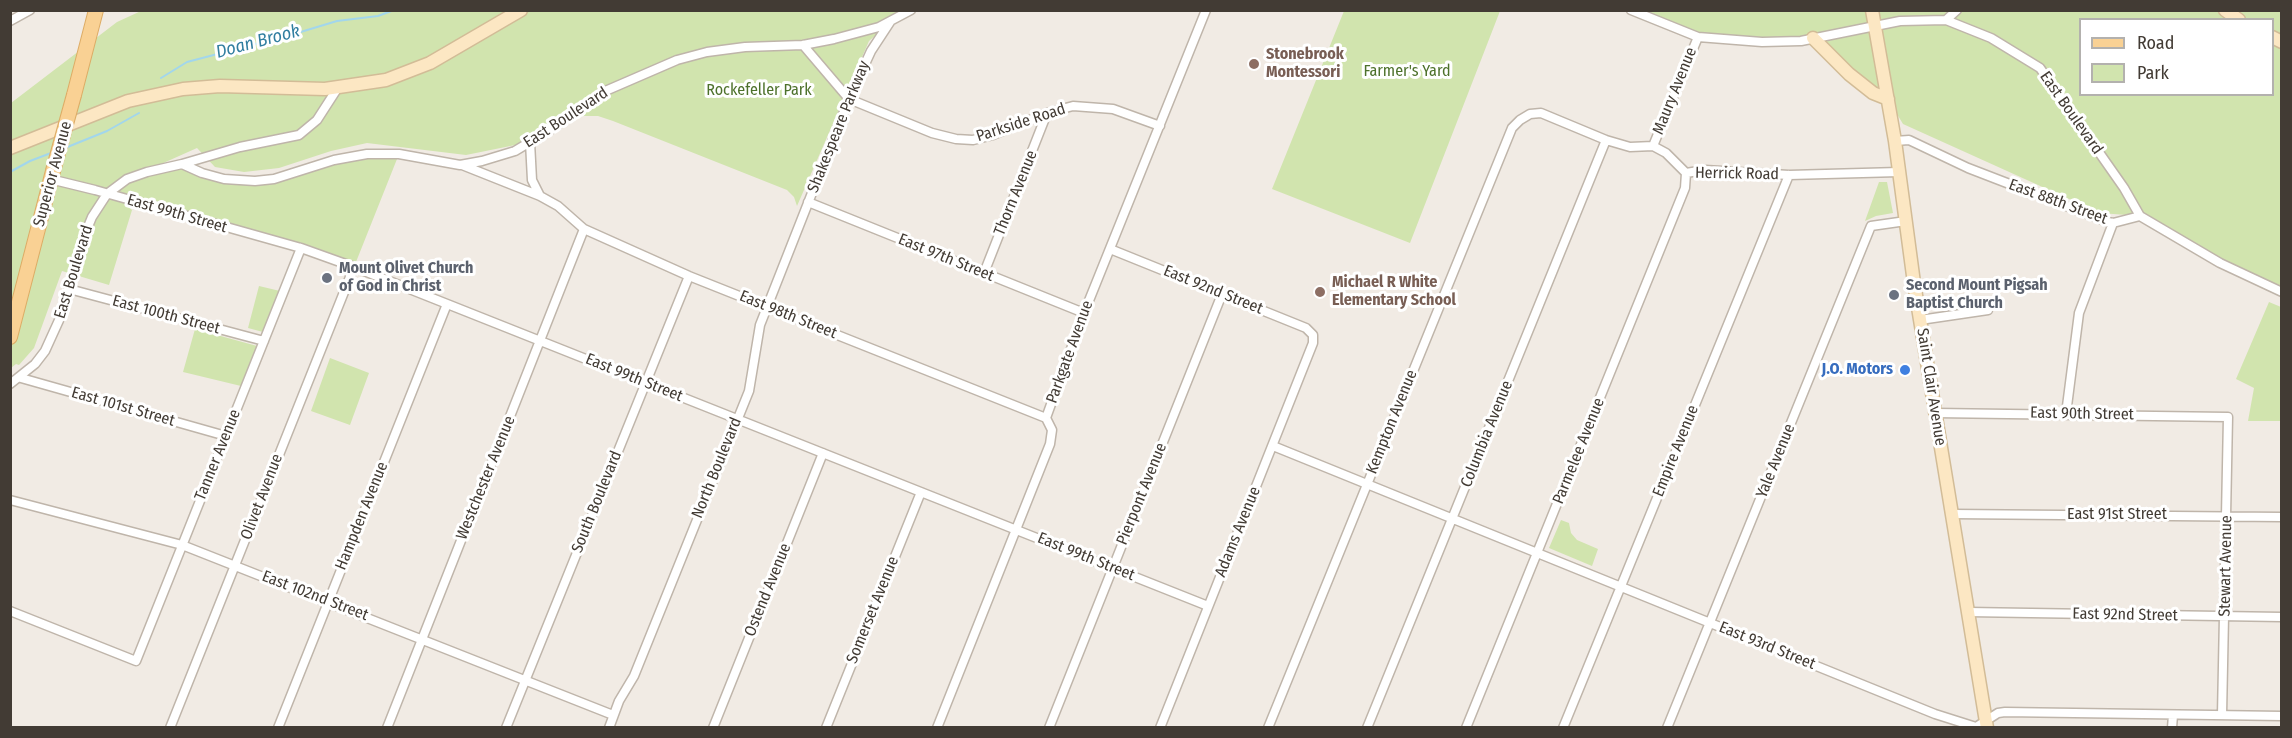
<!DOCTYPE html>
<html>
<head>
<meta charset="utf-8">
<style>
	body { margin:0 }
	#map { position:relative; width:2292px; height:738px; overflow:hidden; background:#f1ebe4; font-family:"Fira Sans Condensed",sans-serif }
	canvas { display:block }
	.frame { position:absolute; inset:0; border:12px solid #423b34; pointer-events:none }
	.legend { position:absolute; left:2079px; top:18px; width:195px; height:78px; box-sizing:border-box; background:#fff; border:2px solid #b3b1ae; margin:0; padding:8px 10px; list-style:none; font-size:18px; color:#423b34 }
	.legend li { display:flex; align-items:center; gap:12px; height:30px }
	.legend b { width:30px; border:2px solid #b3b1ae }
</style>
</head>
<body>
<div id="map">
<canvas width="2292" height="738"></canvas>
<div class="frame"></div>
<ul class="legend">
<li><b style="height:8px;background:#f9d194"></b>Road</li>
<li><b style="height:16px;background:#d1e4ae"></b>Park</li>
</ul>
</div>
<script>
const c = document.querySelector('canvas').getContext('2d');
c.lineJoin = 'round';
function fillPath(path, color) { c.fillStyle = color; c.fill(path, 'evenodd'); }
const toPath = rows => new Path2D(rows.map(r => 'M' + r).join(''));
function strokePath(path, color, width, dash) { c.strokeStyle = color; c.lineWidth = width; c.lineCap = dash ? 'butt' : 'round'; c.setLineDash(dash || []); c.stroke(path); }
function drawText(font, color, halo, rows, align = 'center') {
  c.font = font + ' "Fira Sans Condensed",sans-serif'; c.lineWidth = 6; c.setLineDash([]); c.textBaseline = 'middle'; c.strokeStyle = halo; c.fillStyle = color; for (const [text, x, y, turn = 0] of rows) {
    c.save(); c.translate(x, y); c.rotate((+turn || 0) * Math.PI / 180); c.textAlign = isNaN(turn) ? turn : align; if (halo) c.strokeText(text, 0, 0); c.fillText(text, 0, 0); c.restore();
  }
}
fillPath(toPath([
	[141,11,914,11,890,22,869,41,797,206,794,197,787,190,613,121,598,116,581,116,588,111,580,107,530,142,466,155,367,143,331,151,279,168,244,172,215,167,197,148,132,177,182,164,194,169,255,181,334,160,399,154,354,267,118,198,132,210,109,285,62,271,34,348,19,365,16,364,11,368,11,103,117,22],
	[1344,11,1500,11,1410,243,1272,189],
	[1630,11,2281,11,2281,289,2220,263,2140,216,2100,213,1903,124,1888,99,1813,38,1735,41,1675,28],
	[2080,20,2272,20,2272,94,2080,94],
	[1879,182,1887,182,1893,213,1876,216,1865,221],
	[259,286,280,291,263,332,248,328],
	[2269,302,2281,307,2281,439,2280,421,2248,421,2254,388,2236,379],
	[195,329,257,346,241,386,183,372],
	[330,358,369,373,350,425,311,411],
	[1561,520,1569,523,1571,533,1577,540,1598,549,1592,566,1549,548]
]), '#d1e4ae');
strokePath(toPath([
	[161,78,187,62,294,34,337,21,378,16,394,10],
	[65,148,107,131,139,113],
	[10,172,30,161,51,153]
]), '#a2d6ec', 2);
const minor = toPath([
	[1631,10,1698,37,1762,42,1801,41,1900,21,1946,20,1957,10],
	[1946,20,1991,38,2040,68,2124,188,2140,216],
	[10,21,30,10],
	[803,45,849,99,932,133,956,139,973,140,993,135,1047,113,1073,106,1113,109,1160,126],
	[1895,141,1909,140,1968,168,2108,222,2113,223,2140,216,2220,263,2282,292],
	[530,142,532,180,540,196],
	[1653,146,1698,37],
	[182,164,240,147,299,135,317,120,337,89],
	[462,165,540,196,558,206,584,229,689,276,1046,418],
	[1686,173,1705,170,1789,175,1899,172],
	[50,179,95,190,301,248,354,267,1208,606],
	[808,202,1084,313],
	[1110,249,1306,328,1313,335,1313,343,1160,728],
	[984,273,1047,113],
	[69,289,264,341],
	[1920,320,1988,310],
	[21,378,226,436],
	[10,384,35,364,45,351,60,318,85,234,92,217,107,194,127,179,147,172,182,164,202,173,224,179,255,181,274,179,334,160,367,154,399,154,460,165,482,161,515,151,550,130,603,92,677,60,707,52,745,47,803,45,834,39,879,27,911,10],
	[1935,413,2228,417,2222,715],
	[2066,414,2079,313,2113,223],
	[1273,446,1935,714,1976,727,1998,713,2005,712,2282,716],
	[10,500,182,545,613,715],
	[1952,514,2282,517],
	[10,611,136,661,301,248],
	[1968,612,2282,617],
	[170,728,354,267],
	[278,728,447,304],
	[387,728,584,229],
	[506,728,689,276],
	[609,728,619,701,634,676,749,391,760,325,849,99,871,51,890,22],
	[713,728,823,453],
	[826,728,921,492],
	[937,728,1050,444,1052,430,1046,418,1084,313,1206,10],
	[1049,728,1222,294],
	[1268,728,1512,128,1520,120,1530,114,1541,113,1606,140,1630,147,1653,146,1666,153,1686,173],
	[1367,728,1606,140],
	[1466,728,1685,188,1686,173],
	[1563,728,1789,175],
	[1667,728,1871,226,1906,221],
	[2172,728,2173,715]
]);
const secondary = toPath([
	[1872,10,1895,141,1914,283,1987,728],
	[2225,10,2239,20],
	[2272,37,2282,42],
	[1813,38,1849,74,1873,93,1888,99],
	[10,148,128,101,183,89,220,86,325,89,386,80,430,63,521,10]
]);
const primary = toPath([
	[74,95,96,10],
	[10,337,53,171]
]);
strokePath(minor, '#bfb5aa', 11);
strokePath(secondary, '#d2bc97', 15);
strokePath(primary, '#ddac66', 16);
strokePath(minor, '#fff', 8);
strokePath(secondary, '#fce7c3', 12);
strokePath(primary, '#f9d194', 14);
const primaryBridge = toPath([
	[53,171,74,95]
]);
strokePath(primaryBridge, '#ddac66', 16, []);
strokePath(primaryBridge, '#f9d194', 14);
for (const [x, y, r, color] of [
	[1254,64,6,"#8d6e63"],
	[327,278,6,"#6b7280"],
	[1320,292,6,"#8d6e63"],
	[1894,295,6,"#6b7280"],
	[1905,370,6,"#3f7fe0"]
]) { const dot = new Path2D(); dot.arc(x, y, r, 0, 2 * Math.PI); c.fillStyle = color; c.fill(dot); strokePath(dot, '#fff', 2); }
drawText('bold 16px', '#785e54', '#fff', [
	["Stonebrook",1266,55],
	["Montessori",1266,73],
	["Michael R White",1332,283],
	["Elementary School",1332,301]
], 'left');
drawText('16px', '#4d712b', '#fff', [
	["Farmer's Yard",1407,72],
	["Rockefeller Park",759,91]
]);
drawText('16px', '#423b34', '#fff', [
	["Maury Avenue",1675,91,-68],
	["East Boulevard",2071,113,55],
	["East Boulevard",566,118,-33],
	["Parkside Road",1021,123,-18],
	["Shakespeare Parkway",839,127,-68],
	["Superior Avenue",53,174,-75],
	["Herrick Road",1737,174,1],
	["Thorn Avenue",1016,193,-68],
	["East 88th Street",2058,202,20],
	["East 99th Street",177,214,16],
	["East 97th Street",946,258,22],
	["East Boulevard",74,272,-73],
	["East 92nd Street",1213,290,22],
	["East 100th Street",166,315,15],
	["East 98th Street",788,315,22],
	["Parkgate Avenue",1070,352,-70],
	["East 99th Street",634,378,22],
	["Saint Clair Avenue",1931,387,81],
	["East 101st Street",123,407,16],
	["East 90th Street",2082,414,1],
	["Kempton Avenue",1392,422,-68],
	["Columbia Avenue",1487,434,-68],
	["Parmelee Avenue",1579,451,-68],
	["Empire Avenue",1676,451,-68],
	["Tanner Avenue",218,455,-68],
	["Yale Avenue",1776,461,-68],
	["North Boulevard",717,468,-68],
	["Westchester Avenue",486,478,-68],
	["Pierpont Avenue",1142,494,-68],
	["Olivet Avenue",262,497,-69],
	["South Boulevard",597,502,-68],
	["East 91st Street",2117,515],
	["Hampden Avenue",362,516,-68],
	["Adams Avenue",1238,532,-68],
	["East 99th Street",1086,557,22],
	["Stewart Avenue",2226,566,-89],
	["Ostend Avenue",768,590,-68],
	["East 102nd Street",315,596,21],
	["Somerset Avenue",873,610,-68],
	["East 92nd Street",2125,615,1],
	["East 93rd Street",1767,646,22]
]);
drawText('bold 16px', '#5b616d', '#fff', [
	["Mount Olivet Church",339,269],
	["of God in Christ",339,287],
	["Second Mount Pigsah",1906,286],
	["Baptist Church",1906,304]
], 'left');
drawText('bold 16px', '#366cbe', '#fff', [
	["J.O. Motors",1893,370]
], 'right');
drawText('italic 18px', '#317ea0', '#fff', [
	["Doan Brook",258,42,-15]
]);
</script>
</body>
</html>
